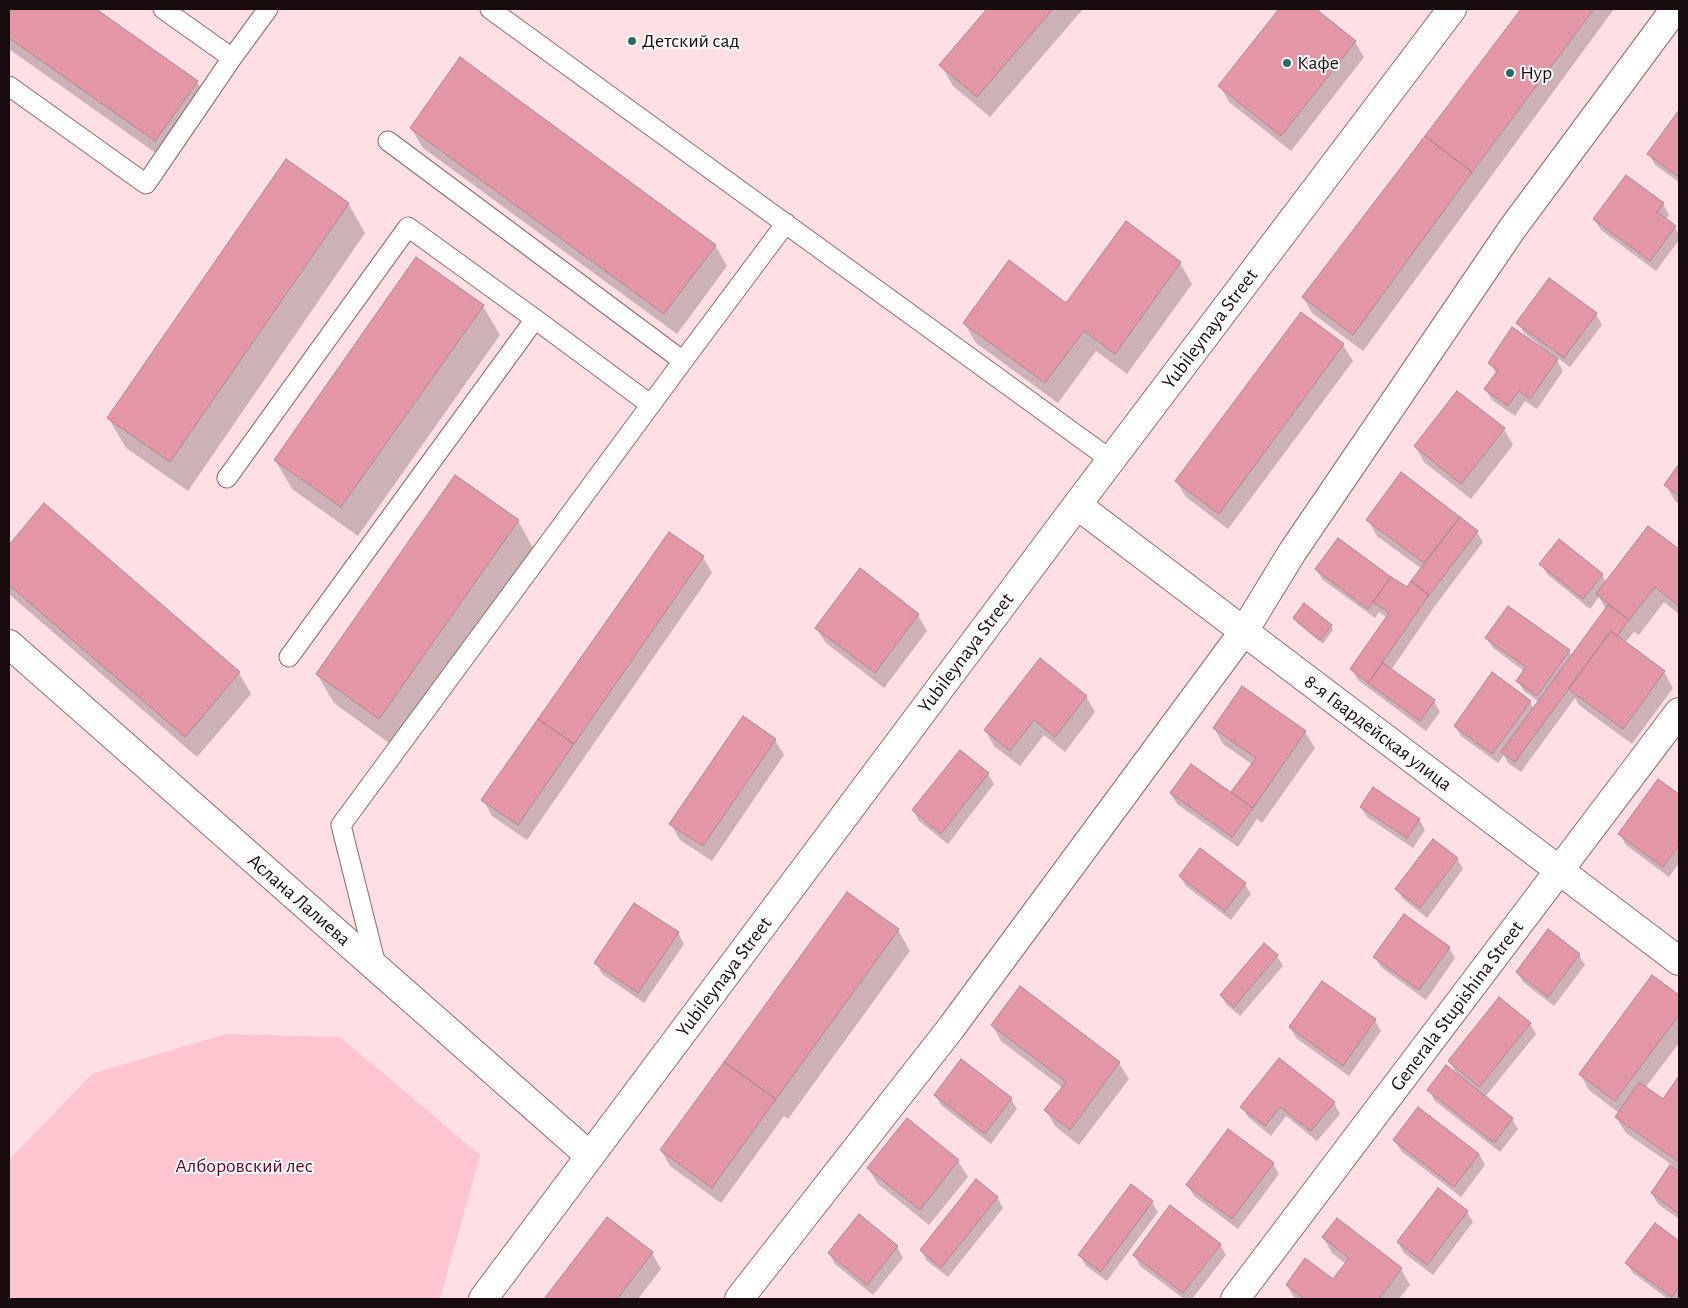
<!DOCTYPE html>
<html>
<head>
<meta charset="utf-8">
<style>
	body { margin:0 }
	#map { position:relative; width:1688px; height:1308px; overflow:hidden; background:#ffdee4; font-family:"Alegreya Sans",sans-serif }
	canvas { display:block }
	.frame { position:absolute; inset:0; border:10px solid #180b0e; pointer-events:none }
</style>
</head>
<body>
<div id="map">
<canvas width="1688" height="1308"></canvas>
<div class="frame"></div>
</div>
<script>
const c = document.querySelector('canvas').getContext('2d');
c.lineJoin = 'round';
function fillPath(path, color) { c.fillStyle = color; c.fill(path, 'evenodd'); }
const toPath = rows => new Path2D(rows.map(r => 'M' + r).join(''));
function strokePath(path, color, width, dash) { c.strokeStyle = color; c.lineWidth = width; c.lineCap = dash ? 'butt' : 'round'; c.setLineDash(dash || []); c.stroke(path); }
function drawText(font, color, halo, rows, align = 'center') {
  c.font = font + ' "Alegreya Sans",sans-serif'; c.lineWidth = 4; c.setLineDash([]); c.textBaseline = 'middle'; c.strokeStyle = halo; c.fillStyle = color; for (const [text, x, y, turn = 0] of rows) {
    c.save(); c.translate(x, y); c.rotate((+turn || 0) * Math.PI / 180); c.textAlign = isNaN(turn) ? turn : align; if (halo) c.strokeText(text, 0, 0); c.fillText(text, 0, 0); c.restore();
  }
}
fillPath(toPath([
	[226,1034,340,1037,480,1155,440,1299,9,1299,9,1160,92,1074]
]), '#fdc5d0');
fillPath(toPath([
	[9,9,94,9,197,82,209,103,167,161,9,49],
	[989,9,1083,9,990,117,953,86,941,65],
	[1281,9,1314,9,1355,42,1364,57,1291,151,1229,102,1220,86],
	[1523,9,1614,9,1363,351,1312,313,1303,297],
	[1679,113,1679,182,1655,165,1649,154],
	[411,128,715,245,727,266,677,334,423,148],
	[348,203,365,233,188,491,126,448,109,419],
	[1663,204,1669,215,1665,220,1675,227,1679,235,1679,240,1656,271,1601,230,1594,219],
	[1127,223,1180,263,1192,284,1127,374,1096,351,1058,403,976,343,964,323,1066,305],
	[483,306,500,335,358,536,292,489,275,460],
	[1301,313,1343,345,1353,361,1228,529,1186,497,1176,481],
	[1596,314,1602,325,1570,367,1555,356,1563,371,1537,409,1525,401,1515,416,1492,400,1485,389,1496,373,1489,363,1540,348,1542,347,1524,333,1518,323],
	[1504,429,1513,445,1471,499,1424,462,1415,446],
	[1679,466,1679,504,1675,501,1666,485],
	[1402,474,1477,532,1483,542,1435,606,1391,670,1434,701,1440,712,1426,731,1358,680,1352,669,1388,618,1379,612,1375,618,1323,580,1316,569,1407,589,1422,569,1377,536,1368,520],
	[456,477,518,521,535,551,396,748,334,703,317,674],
	[45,505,239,673,251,694,197,757,9,594,9,547],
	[1648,527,1679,551,1679,614,1664,602,1639,635,1634,632,1625,643,1664,672,1673,688,1632,744,1579,705,1575,698,1521,772,1508,763,1504,755,1498,763,1461,736,1455,726,1530,702,1534,709,1539,702,1524,691,1518,681,1524,671,1493,648,1487,638,1569,651,1572,656,1606,609,1599,597,1590,609,1547,574,1541,564,1602,575,1606,582],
	[703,557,712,573,527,840,492,816,483,800],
	[860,570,918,615,927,631,884,688,826,643,816,628],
	[1294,618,1331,626,1333,630,1323,644,1297,623],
	[1243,688,1305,732,1315,748,1262,823,1257,819,1238,847,1177,804,1171,794,1236,797,1233,793,1253,765,1223,744,1214,728],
	[1086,696,1095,712,1065,752,1044,735,1020,766,994,746,985,730],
	[775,740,784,755,712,861,680,840,671,824],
	[988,774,994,784,948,844,919,821,913,810],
	[1659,780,1679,795,1679,863,1669,877,1626,845,1620,834],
	[1361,807,1419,819,1425,830,1413,848,1367,817],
	[1457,859,1463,869,1427,918,1403,899,1397,889],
	[1180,876,1245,884,1251,894,1231,920,1186,886],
	[898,930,910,951,788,1119,784,1116,721,1203,670,1166,661,1150],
	[678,933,684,944,644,1003,602,974,596,963],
	[1449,948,1455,958,1426,1000,1381,967,1375,957],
	[1579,955,1585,965,1554,1006,1523,982,1517,972],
	[1277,956,1283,966,1240,1016,1227,1005,1221,995],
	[1653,977,1679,997,1679,1043,1645,1088,1663,1101,1679,1078,1679,1219,1658,1204,1652,1194,1672,1165,1626,1133,1616,1117,1619,1113,1589,1090,1580,1074],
	[1322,983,1375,1020,1381,1031,1349,1076,1296,1038,1290,1027],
	[1020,988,1119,1063,1129,1079,1079,1145,1055,1126,1046,1110,1063,1088,1001,1041,992,1025],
	[1530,1024,1536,1034,1485,1097,1512,1119,1518,1129,1500,1152,1435,1101,1429,1090,1458,1076,1449,1061],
	[935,1095,1011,1099,1017,1109,991,1144,941,1105],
	[1334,1103,1340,1114,1317,1141,1286,1116,1271,1136,1248,1117,1242,1107],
	[907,1120,958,1161,968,1177,929,1225,878,1184,868,1168],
	[1395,1141,1479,1154,1485,1165,1461,1197,1401,1151],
	[1273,1164,1279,1174,1238,1229,1194,1196,1188,1186],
	[1131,1186,1152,1202,1158,1212,1107,1281,1086,1266,1080,1255],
	[997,1197,1003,1208,948,1277,927,1261,921,1250],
	[1467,1212,1473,1222,1433,1275,1404,1253,1398,1242],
	[608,1219,652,1253,661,1269,638,1299,546,1299],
	[1655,1225,1679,1243,1679,1299,1668,1299,1633,1273,1627,1263],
	[1323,1237,1401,1269,1410,1285,1399,1299,1295,1299,1287,1285,1333,1281,1346,1264,1332,1253],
	[1220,1244,1226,1255,1192,1299,1184,1299,1140,1266,1134,1255],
	[897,1247,903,1258,873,1295,835,1264,829,1253]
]), '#0003');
const building = toPath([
	[9,9,96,9,198,81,155,141,9,38,9,9],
	[987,9,1053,9,977,97,939,65,987,9],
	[1279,9,1316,9,1356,41,1281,136,1218,86,1279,9],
	[1521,9,1594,9,1472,172,1425,136,1521,9],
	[460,57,716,245,664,314,410,128,460,57],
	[1679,110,1679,177,1647,154,1679,110],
	[1425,136,1472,172,1353,335,1302,297,1425,136],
	[286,159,349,203,170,462,107,418,286,159],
	[1626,175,1664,203,1657,212,1676,226,1650,261,1593,219,1626,175],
	[1126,221,1181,262,1115,354,1084,331,1045,383,963,323,1009,260,1066,303,1126,221],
	[416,257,484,305,341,507,274,460,416,257],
	[1549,278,1597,313,1564,358,1516,323,1549,278],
	[1301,312,1344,344,1219,514,1175,481,1301,312],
	[1512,327,1558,359,1530,399,1519,391,1508,406,1484,389,1498,370,1488,363,1512,327],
	[1457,391,1505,428,1461,484,1414,446,1457,391],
	[1679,464,1679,496,1664,485,1679,464],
	[1401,472,1460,517,1424,563,1366,520,1401,472],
	[455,475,519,520,379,719,316,674,455,475],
	[44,503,240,672,185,737,9,585,9,545,44,503],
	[1460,517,1478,531,1429,595,1411,581,1460,517],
	[1648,526,1679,549,1679,606,1655,587,1629,620,1596,594,1648,526],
	[669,532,704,556,574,744,538,719,669,532],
	[1338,538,1391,577,1368,609,1315,569,1338,538],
	[1559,539,1603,574,1583,599,1539,564,1559,539],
	[860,568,919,614,875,673,815,628,860,568],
	[1391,577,1407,587,1411,581,1429,595,1368,683,1350,669,1389,613,1373,602,1391,577],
	[1304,603,1332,625,1320,640,1293,618,1304,603],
	[1608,605,1629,620,1617,636,1611,631,1515,762,1501,752,1608,605],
	[1508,606,1570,650,1537,696,1516,681,1526,667,1485,638,1508,606],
	[1611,631,1665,671,1623,729,1568,689,1611,631],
	[1040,658,1087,696,1055,737,1034,720,1010,751,984,730,1040,658],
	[1383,663,1435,700,1420,721,1368,683,1383,663],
	[1492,672,1531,701,1492,754,1454,726,1492,672],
	[1242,686,1306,731,1253,808,1231,792,1256,758,1213,728,1242,686],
	[743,716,776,739,703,846,669,824,743,716],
	[538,719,574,744,518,825,481,800,538,719],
	[960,750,989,773,941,834,912,810,960,750],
	[1191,764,1253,808,1232,837,1170,793,1191,764],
	[1658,779,1679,794,1679,845,1663,867,1618,834,1658,779],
	[1373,787,1420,819,1407,838,1360,807,1373,787],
	[1433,839,1458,858,1420,908,1395,889,1433,839],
	[1200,848,1246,883,1225,911,1179,876,1200,848],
	[847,892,899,929,776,1099,724,1062,847,892],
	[634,903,679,932,638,993,594,963,634,903],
	[1404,914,1450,947,1419,990,1373,957,1404,914],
	[1548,929,1580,954,1548,997,1516,972,1548,929],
	[1264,943,1278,955,1234,1007,1220,995,1264,943],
	[1652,975,1679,995,1679,1015,1615,1101,1579,1074,1652,975],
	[1322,981,1376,1019,1343,1066,1289,1027,1322,981],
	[1020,986,1120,1062,1070,1130,1044,1110,1066,1082,991,1025,1020,986],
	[1499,997,1531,1023,1479,1087,1448,1061,1499,997],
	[1279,1058,1335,1102,1311,1131,1280,1107,1265,1126,1240,1107,1279,1058],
	[961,1059,1012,1098,985,1134,934,1095,961,1059],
	[724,1062,776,1099,712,1188,660,1150,724,1062],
	[1446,1065,1513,1118,1494,1143,1427,1090,1446,1065],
	[1679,1076,1679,1162,1615,1117,1639,1082,1663,1099,1679,1076],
	[1418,1107,1479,1154,1454,1187,1393,1140,1418,1107],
	[907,1118,959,1160,920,1210,867,1168,907,1118],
	[1228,1129,1274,1163,1232,1219,1186,1185,1228,1129],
	[1670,1165,1679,1172,1679,1214,1651,1193,1670,1165],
	[976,1179,998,1197,941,1268,920,1250,976,1179],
	[1131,1184,1153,1201,1101,1272,1078,1255,1131,1184],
	[1438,1188,1468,1211,1427,1265,1397,1242,1438,1188],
	[1170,1205,1221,1244,1183,1293,1133,1255,1170,1205],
	[859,1214,898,1246,867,1285,828,1253,859,1214],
	[607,1217,653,1252,617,1299,544,1299,607,1217],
	[1337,1218,1402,1268,1379,1299,1305,1299,1286,1285,1305,1258,1333,1279,1349,1258,1322,1237,1337,1218],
	[1655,1223,1679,1241,1679,1287,1672,1297,1625,1263,1655,1223]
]);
fillPath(building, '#e396a6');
strokePath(building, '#ac878e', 1);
const service = toPath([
	[163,9,232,58,268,9],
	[490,9,1111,460],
	[9,86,146,184,232,58],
	[388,141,683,361,786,223],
	[227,478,408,227,535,319],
	[289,657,535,319,651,405],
	[377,969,341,825,683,361]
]);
const minor = toPath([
	[1077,505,1679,961],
	[9,644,590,1156],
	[739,1299,951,1028,1244,631,1293,551,1512,229,1675,9],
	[1235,1299,1679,712]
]);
const secondary = toPath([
	[483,1299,1077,505,1452,9]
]);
strokePath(service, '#8c6870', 21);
strokePath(minor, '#8c6870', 30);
strokePath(secondary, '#8c6870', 30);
strokePath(service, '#fff', 19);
strokePath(minor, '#fff', 28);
strokePath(secondary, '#fff', 28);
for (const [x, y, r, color] of [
	[632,41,5,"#266e65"],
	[1287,63,5,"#266e65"],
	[1510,73,5,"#266e65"]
]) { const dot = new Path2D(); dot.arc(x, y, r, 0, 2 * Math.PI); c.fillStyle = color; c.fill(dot); strokePath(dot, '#fff', 2); }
drawText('20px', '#180b0e', '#fff', [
	["Детский сад",642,41],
	["Кафе",1297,63],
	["Нур",1520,73]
], 'left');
drawText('20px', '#180b0e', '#fff', [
	["Yubileynaya Street",1210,329,-53],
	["Yubileynaya Street",966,653,-53],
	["8-я Гвардейская улица",1378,733,37],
	["Аслана Лалиева",299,900,41],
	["Yubileynaya Street",724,977,-53],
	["Generala Stupishina Street",1457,1006,-53]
]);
drawText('20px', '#5f0027', '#fff', [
	["Алборовский лес",244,1166]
]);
</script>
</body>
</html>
